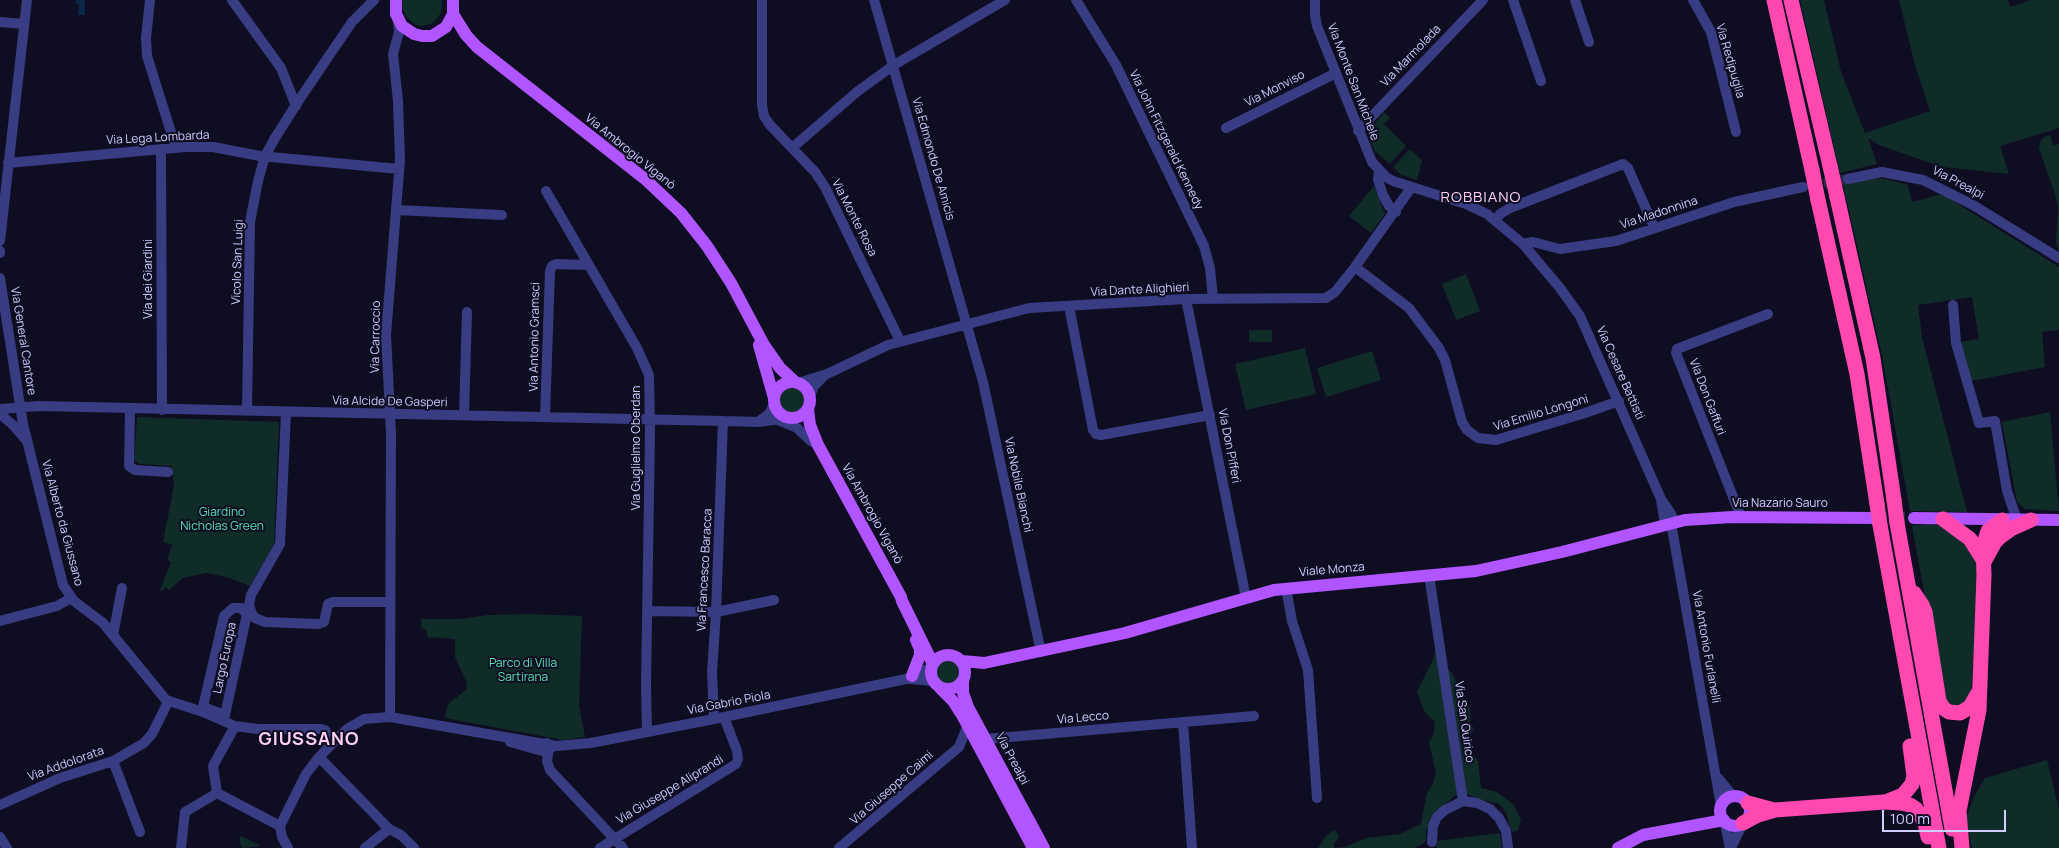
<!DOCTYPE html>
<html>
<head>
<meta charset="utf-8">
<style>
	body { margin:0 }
	#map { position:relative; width:2059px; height:848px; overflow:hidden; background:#0f0d22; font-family:Manrope,sans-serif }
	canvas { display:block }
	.scale { position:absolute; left:1882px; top:810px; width:124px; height:22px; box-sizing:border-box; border:2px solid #cfceff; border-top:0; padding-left:6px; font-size:15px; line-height:18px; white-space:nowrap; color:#cfceff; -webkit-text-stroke:4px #0f0d22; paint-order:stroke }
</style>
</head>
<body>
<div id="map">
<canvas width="2059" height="848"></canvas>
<div class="scale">100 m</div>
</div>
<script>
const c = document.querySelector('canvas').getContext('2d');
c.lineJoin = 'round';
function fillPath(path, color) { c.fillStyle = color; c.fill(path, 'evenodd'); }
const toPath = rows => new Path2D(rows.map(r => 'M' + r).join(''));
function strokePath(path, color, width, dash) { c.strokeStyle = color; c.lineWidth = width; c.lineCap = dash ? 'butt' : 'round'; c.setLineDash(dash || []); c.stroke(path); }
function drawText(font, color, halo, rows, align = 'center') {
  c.font = font + ' Manrope,sans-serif'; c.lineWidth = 4; c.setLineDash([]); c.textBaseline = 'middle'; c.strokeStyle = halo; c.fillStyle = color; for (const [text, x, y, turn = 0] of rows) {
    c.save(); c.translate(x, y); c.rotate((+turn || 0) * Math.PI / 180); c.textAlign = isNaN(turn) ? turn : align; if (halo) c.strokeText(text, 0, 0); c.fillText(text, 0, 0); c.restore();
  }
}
fillPath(toPath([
	[403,0,442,0,441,13,433,23,422,26,416,25,406,17,402,6],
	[1800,0,1824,0,1841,72,1865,133,1930,111,1915,65,1899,0,2008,0,2010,7,2031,0,2059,0,2059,128,2000,146,2009,174,1942,167,1879,145,1868,138,1877,164,1840,173],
	[1384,112,1390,118,1384,124,1406,146,1390,164,1374,150,1369,136,1372,127],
	[2050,135,2053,145,2059,144,2059,252,2056,243,2058,207,2055,194,2039,148,2040,142,2044,137],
	[1410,149,1422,160,1417,180,1401,175,1393,167],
	[1870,178,1887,179,1908,185,1912,202,1942,194,2059,267,2059,330,2042,332,2045,367,1971,381,1959,342,1979,339,1972,297,1918,305,1922,337,1967,512,1910,511,1883,360,1843,184],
	[1374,186,1385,214,1371,233,1349,216],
	[1466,274,1480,311,1456,320,1442,284],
	[1249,330,1272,330,1272,342,1249,342],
	[1305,348,1316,394,1246,410,1235,364],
	[1372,351,1381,380,1326,397,1317,368],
	'779 400a13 13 0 1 1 26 0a13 13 0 1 1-26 0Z',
	[2050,412,2059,511,2025,509,2017,502,2002,422],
	[137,417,279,422,274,544,250,586,227,577,206,573,183,578,169,590,165,587,162,591,160,590,171,562,167,560,172,545,163,542,174,485,171,466,140,464,134,460],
	[1927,524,1941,526,1967,541,1979,569,1971,696,1959,707,1947,702,1943,694,1912,526],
	[527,614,582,616,579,705,585,737,563,740,445,718,448,704,466,690,467,683,455,657,455,639,428,637,426,630,421,627,421,619,460,619,488,615],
	[1438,649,1444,666,1452,673,1456,682,1458,699,1460,704,1470,708,1470,724,1474,728,1470,737,1469,748,1478,761,1481,788,1497,792,1514,805,1521,820,1518,830,1513,832,1510,828,1506,812,1499,804,1479,799,1465,793,1454,796,1432,817,1426,831,1426,840,1423,844,1414,848,1335,848,1345,847,1366,838,1400,834,1421,824,1427,793,1433,784,1436,773,1429,742,1434,733,1435,722,1424,711,1417,691,1434,658,1434,653],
	'934 672a14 14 0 1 1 28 0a14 14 0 1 1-28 0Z',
	[2047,760,2059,809,2059,848,1972,848,1966,818,1974,797,1985,778],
	[1334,830,1338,834,1338,839,1334,843,1334,848,1318,848,1325,837],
	[1500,833,1502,848,1437,848,1436,841],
	[241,836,261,846,242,848,239,840]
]), '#102c29');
fillPath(toPath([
	[76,0,85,0,85,15,78,15,79,4,76,4]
]), '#0c2848');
strokePath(toPath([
	[1809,186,1848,179]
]), '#2c2a43', 10, [10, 5]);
strokePath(toPath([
	[1875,518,1914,518]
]), '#2c2a43', 12, [12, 6]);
strokePath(toPath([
	[150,0,146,38,147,56,176,148],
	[232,0,281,68,296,106],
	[762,0,762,105,764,116,770,125,815,172,825,187,900,341],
	[874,0,983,382,1041,652],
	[1076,0,1116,65,1204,246,1210,268,1213,299],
	[1315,0,1315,15,1317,26,1372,162,1386,177,1393,181,1466,204,1487,214,1523,244,1560,288,1580,316,1661,499,1670,512,1675,522],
	[1513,0,1541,81],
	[1575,0,1589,42],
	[1693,0,1711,32,1736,132],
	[0,22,24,24],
	[1226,128,1336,73],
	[1358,131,1483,0],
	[792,148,858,91,894,65,1005,0],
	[161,149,162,410],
	[8,163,185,147,213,147,260,156,399,169],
	[1379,170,1378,180,1383,195,1389,206,1396,212],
	[1848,179,1882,172,1923,180,1973,205,2059,258],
	[546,191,637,348,649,375,650,432,646,685,647,732],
	[396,210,502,215],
	[1496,220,1500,214,1510,208,1623,164,1628,168,1654,227],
	[0,241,27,0],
	[1523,244,1533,242,1560,249,1616,241,1734,202,1803,187],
	[0,251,0,253],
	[1355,267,1409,308,1439,348,1445,360,1462,422,1467,430,1478,438,1496,440,1585,413,1619,401],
	[0,278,23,424,63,585,74,601,103,623,166,700,167,704,152,734,144,743,113,761,60,778,0,805],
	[1186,299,1246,598],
	[1953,305,1956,343,1979,423,1995,421,2007,491,2017,520],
	[1069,306,1093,430,1096,434,1101,435,1210,415],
	[798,383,827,374,888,345,1029,308,1186,299,1326,298,1335,292,1355,267,1411,188],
	[810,396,814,386,824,376],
	[0,409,39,406,723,421,758,422,789,418],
	[130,409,129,466,135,470,168,472],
	[247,411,250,222,258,181,265,156,275,138,299,100,352,22,374,0],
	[286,413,280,544,251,595,249,605,252,614,255,618,265,622,318,624,324,622,328,604,333,602,390,602],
	[0,414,13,425,26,440],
	[464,415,467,312],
	[545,416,550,271,552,266,556,264,589,265],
	[759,421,769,414,774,404],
	[780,421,797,428,811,441,818,445],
	[1661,500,1665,524],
	[1741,517,1676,353,1677,349,1768,314],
	[1671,523,1721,806],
	[1429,575,1463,801],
	[1286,588,1292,621,1308,670,1317,798],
	[233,608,241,608,247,614,225,715,203,707,224,616,233,608],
	[648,611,716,612,774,600],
	[0,621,57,606,71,598],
	[113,635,122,588],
	[910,679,933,681],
	[166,700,203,712,235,726,257,729,321,729,325,730,329,736,331,745],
	[390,717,391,433,386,335,400,160,398,101,393,54,399,32,398,21],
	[714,719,712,672,716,612,723,421],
	[1183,722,1192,848],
	[235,726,213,766,217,793,280,826],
	[986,739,1254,716],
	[510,742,542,751,553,747],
	[547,743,549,748,547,761,550,770,623,848],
	[320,758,389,829,401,835,414,848],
	[113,761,140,832],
	[1718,778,1733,796],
	[1463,801,1477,803,1490,809,1499,818,1506,831,1508,848],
	[1724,820,1730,848],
	[0,837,7,848],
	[1432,842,1433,826,1437,817,1445,810,1463,801],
	[181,848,185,812,217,793],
	[288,848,282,837,280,826,306,774,319,757,347,729,364,719,390,717,556,746,591,743,724,717,906,679,932,667],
	[365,848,389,829],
	[600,848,736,764,738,759,737,751,724,717],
	[839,848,959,747,968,725],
	[1731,848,1743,823]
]), '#383c82', 10);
strokePath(toPath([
	[396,0,396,14,402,26,414,34,422,36,432,36,446,27,453,14,453,0],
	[453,14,466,35,477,47,645,179,681,213,707,246,731,283,764,345,780,368,795,382],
	[759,345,774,398],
	'774 400a18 18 0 1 1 36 0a18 18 0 1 1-36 0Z',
	[808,409,810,425,818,445,901,597,902,601,933,664],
	[1914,518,2059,520],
	'931 672a17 17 0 1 1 34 0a17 17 0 1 1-34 0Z',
	[962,661,984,663,1125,633,1274,590,1476,571,1562,552,1685,520,1732,517,1875,518],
	[912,676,920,655,920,649,916,640],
	[963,681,963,693,968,707,1044,848],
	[940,688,953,701,962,715,1033,848],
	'1720 811a15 15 0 1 1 30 0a15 15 0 1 1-30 0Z',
	[1618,848,1643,835,1724,820]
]), '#b055ff', 12);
strokePath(toPath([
	[1774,0,1812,170],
	[1791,0,1830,166],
	[1837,197,1873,358,1894,500],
	[1818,200,1857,374,1877,504],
	[1943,519,1970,539,1982,558],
	[1897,523,1952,829],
	[1880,525,1939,848],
	[1984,562,1995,542,2000,537,2011,529,2031,520],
	[1914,593,1922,605,1925,612,1939,701,1943,708,1949,712,1960,713,1970,707,1978,693],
	[1888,801,1903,795,1912,784,1914,776,1910,746],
	[1748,803,1774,810],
	[1743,823,1758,815,1775,810,1884,802,1901,803,1910,805,1916,809,1925,823,1928,837],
	[1962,848,1959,811,1979,710,1984,575,1983,546,1988,531,2002,520]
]), '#ff49b1', 15);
strokePath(toPath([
	[1830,166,1837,197],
	[1812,170,1818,200],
	[1894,500,1897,523],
	[1877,504,1880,525]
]), '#ff49b1', 15);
drawText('12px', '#cfceff', '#0f0d22', [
	["Via Marmolada",1411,56,-46],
	["Via Redipuglia",1730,61,74],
	["Via Monte San Michele",1353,82,69],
	["Via Monviso",1275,89,-27],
	["Via Lega Lombarda",158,138,-3],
	["Via John Fitzgerald Kennedy",1166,140,64],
	["Via Ambrogio Viganò",630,152,39],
	["Via Edmondo De Amicis",933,159,74],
	["Via Prealpi",1958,183,28],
	["Via Madonnina",1659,213,-18],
	["Via Monte Rosa",854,218,63],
	["Vicolo San Luigi",238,262,-88],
	["Via dei Giardini",149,279,-90],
	["Via Dante Alighieri",1140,290,-3],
	["Via Carroccio",376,337,-89],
	["Via Antonio Gramsci",535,337,-89],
	["Via General Cantore",23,341,81],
	["Via Cesare Battisti",1620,373,66],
	["Via Don Gaffuri",1707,397,69],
	["Via Alcide De Gasperi",390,402,1],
	["Via Emilio Longoni",1541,413,-17],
	["Via Don Pifferi",1229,446,79],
	["Via Guglielmo Oberdan",637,448,-90],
	["Via Nobile Bianchi",1018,485,78],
	["Via Nazario Sauro",1780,504],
	["Via Ambrogio Viganò",872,514,61],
	["Via Alberto da Giussano",62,523,75],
	["Via Francesco Baracca",705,570,-87],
	["Viale Monza",1332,570,-5],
	["Via Antonio Furlanelli",1706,647,80],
	["Largo Europa",225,658,-78],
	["Via Gabrio Piola",729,703,-11],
	["Via Lecco",1083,718,-5],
	["Via San Quirico",1464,722,82],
	["Via Prealpi",1012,759,62],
	["Via Addolorata",66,764,-20],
	["Via Giuseppe Caimi",892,788,-41],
	["Via Giuseppe Aliprandi",670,790,-31]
]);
drawText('12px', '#59e1b2', '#0f0d22', [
	["Giardino",222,513],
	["Nicholas Green",222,527],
	["Parco di Villa",523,664],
	["Sartirana",523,678]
]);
c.letterSpacing = '1px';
drawText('15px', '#ffd0f2', '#0f0d22', [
	["ROBBIANO",1481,198]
]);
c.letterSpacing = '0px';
c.letterSpacing = '1px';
drawText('bold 18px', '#ffd0f2', '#0f0d22', [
	["GIUSSANO",309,740]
]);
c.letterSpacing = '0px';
</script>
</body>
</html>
